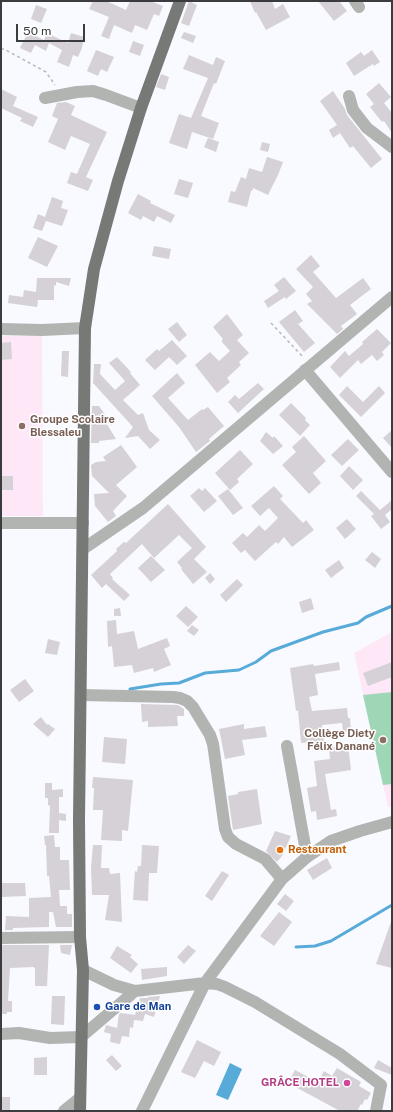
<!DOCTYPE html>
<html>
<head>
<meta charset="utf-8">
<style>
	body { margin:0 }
	#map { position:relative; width:393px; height:1112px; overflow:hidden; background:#f8faff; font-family:"Public Sans",sans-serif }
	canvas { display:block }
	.frame { position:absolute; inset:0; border:2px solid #3b3c3e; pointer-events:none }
	.scale { position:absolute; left:16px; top:24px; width:69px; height:18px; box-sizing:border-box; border:2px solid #3b3c3e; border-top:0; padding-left:5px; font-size:12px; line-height:14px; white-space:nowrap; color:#3b3c3e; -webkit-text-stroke:3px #fff; paint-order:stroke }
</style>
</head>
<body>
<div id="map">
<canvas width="393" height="1112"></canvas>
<div class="frame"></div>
<div class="scale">50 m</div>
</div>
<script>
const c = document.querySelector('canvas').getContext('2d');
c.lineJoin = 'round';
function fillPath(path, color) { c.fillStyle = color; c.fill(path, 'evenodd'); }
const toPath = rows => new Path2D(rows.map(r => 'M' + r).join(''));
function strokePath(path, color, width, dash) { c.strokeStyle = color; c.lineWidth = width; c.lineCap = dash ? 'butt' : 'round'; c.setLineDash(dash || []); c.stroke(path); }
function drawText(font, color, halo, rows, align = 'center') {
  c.font = font + ' "Public Sans",sans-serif'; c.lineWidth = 3; c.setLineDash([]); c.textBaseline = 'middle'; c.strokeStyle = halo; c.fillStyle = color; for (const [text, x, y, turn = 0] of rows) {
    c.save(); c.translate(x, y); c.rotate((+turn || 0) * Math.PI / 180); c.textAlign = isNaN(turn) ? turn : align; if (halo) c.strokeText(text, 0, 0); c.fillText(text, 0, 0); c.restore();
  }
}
fillPath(toPath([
	[42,335,43,516,1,516,1,336],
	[392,632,392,807,388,807,354,653]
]), '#fee8f7');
fillPath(toPath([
	[392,692,392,784,383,785,363,695]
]), '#9fd6b6');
fillPath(toPath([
	[230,1063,242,1069,228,1100,216,1095]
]), '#58abd8');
strokePath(toPath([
	[130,689,161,684,179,683,205,673,239,670,256,662,271,651,323,632,358,623,366,617,392,606],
	[296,947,315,946,331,941,392,905]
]), '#58abd8', 3);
fillPath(toPath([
	[93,1,106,1,126,10,130,1,150,1,163,6,159,16,154,14,147,30,135,25,132,33,114,25,109,39,101,36,109,17,89,9],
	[189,1,197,5,189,26,181,23],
	[250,1,272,1,275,9,283,4,290,17,266,30,256,12,255,13],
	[318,1,339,1,347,11,334,21],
	[36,5,47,9,41,23,31,19],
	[28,32,44,40,47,33,68,43,71,33,84,37,82,48,78,57,73,55,69,67,57,62,62,50,49,43,46,51,35,45,31,53,20,48],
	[184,32,196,36,193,43,181,38],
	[133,41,144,45,140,56,129,52],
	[96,50,114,57,107,72,101,69,98,76,87,71],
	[372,50,380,62,374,66,373,64,354,76,346,63,361,52,364,56],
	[189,55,213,65,216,57,225,61,216,84,214,83,201,116,219,123,213,139,192,132,187,149,169,143,179,114,191,118,208,78,183,69],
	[161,74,169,77,165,90,156,87],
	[379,83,391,97,384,103,392,113,392,133,384,121,382,122,370,107,374,104,366,94],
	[1,89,17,97,13,106,38,117,33,127,20,121,22,118,1,108],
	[333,91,345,109,347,115,382,159,371,168,353,146,350,148,340,133,333,138,329,130,337,125,320,101],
	[66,102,75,106,71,115,107,132,86,177,93,180,88,191,67,183,71,172,77,174,90,144,71,136,65,150,48,142,58,119,52,116,57,103],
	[208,138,219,142,216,152,204,147],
	[262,142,270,144,268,152,260,150],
	[267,157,283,162,278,175,268,195,253,188,252,191,251,191,247,207,228,202,231,191,235,192,241,177,246,179,249,168,262,172],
	[179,179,193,183,188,198,174,194],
	[138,194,151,201,150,203,175,215,171,223,157,216,154,222,143,216,141,220,128,213],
	[52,197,63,201,61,208,68,210,62,226,46,221,42,231,33,228,38,214,45,217],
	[38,237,58,246,47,267,28,258],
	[154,246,171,249,169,259,152,256],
	[311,255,320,266,313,272,336,298,363,278,371,289,350,305,357,314,341,326,343,329,337,334,307,304,312,301,306,294,313,287,296,269],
	[284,277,296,291,286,299,285,297,268,308,264,301,279,291,274,285],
	[37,278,71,278,69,286,56,282,56,286,54,285,54,300,38,300,37,307,8,303,9,295,23,297,24,290,36,292],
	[295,310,303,321,298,324,315,343,304,352,279,322],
	[227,314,243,335,237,340,249,353,239,362,241,365,227,378,230,382,217,393,195,365,210,352,219,361,230,351,222,342,222,340,223,339,213,327],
	[177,322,187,335,179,342,168,329],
	[377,329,391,343,382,352,384,355,377,361,372,355,361,364,358,360,340,378,330,367,345,351,349,356,363,344,362,342],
	[172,340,187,356,177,365,169,357,155,370,145,360,157,349,159,351],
	[11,342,12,359,1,360,1,343],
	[62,351,69,351,68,377,61,376],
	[117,357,131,372,130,373,140,385,123,400,138,415,143,413,149,430,160,440,150,449,138,436,125,438,133,427,93,383,94,364,101,364,100,374,115,390,125,381,109,363],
	[177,373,185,383,168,398,188,420,202,409,203,410,208,407,224,426,209,439,210,441,196,452,179,427,152,396],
	[258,383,264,389,238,413,228,402,235,395,239,399],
	[347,386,363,402,379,386,385,393,361,417,339,395],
	[291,403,306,418,305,420,310,425,300,436,279,415],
	[92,406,99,406,113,426,105,421,116,439,99,441,99,443,91,443],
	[392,430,392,448,383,438],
	[266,432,273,438,274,436,283,446,273,454,260,441],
	[304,436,326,461,313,473,321,483,309,494,282,465,296,452,292,447],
	[348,439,359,450,342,466,331,455],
	[121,445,137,467,116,485,127,496,113,511,116,516,108,522,95,506,94,494,109,493,92,476,91,465,96,462,106,461,103,457],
	[240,450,253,464,237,479,239,482,230,490,215,473],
	[349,466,363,480,353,490,340,476],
	[1,476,13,476,13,490,1,490],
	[274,486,283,496,280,499,303,523,306,520,314,530,292,547,284,537,278,544,276,542,255,561,245,550,241,553,232,543,243,533,247,537,259,525,265,531,278,518,269,508,260,516,251,506],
	[199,488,202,491,205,488,217,501,204,512,190,496],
	[228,489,243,508,233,515,218,496],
	[361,491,380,510,392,500,392,509,385,515,390,522,381,529,371,516,374,514,356,496],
	[168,504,206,547,194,559,207,572,193,584,181,569,182,568,177,562,192,548,179,535,154,558,142,544,110,574,113,578,112,579,130,595,124,601,106,584,102,588,91,575,117,551,116,549,124,542,126,543],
	[347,519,356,529,345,539,336,528],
	[372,552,381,559,375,568,365,560],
	[151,556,165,570,151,582,138,568],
	[339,560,344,568,331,578,325,570],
	[210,573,215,579,210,584,205,578],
	[237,579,243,585,226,602,220,595],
	[311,598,314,609,302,613,299,602],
	[186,606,198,617,188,627,176,616],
	[120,608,121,616,114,616,114,609],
	[116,620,117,634,134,631,138,649,167,638,170,646,164,649,171,665,154,672,153,668,134,673,132,665,114,667,112,646,108,647,107,621],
	[192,625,199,630,194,636,187,631],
	[48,639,60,642,57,655,45,653],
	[339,662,340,670,315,674,318,695,309,697,312,711,347,708,348,718,350,718,351,731,343,732,342,723,322,725,324,741,301,743,298,710,296,711,290,668,313,664,314,666],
	[392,662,392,677,368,686,363,673],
	[25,679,34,691,19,702,10,690],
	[141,704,178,705,184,709,184,716,177,716,178,726,148,727,148,721,142,722],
	[41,717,47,725,48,724,55,729,48,737,33,724],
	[244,724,244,729,265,726,267,737,242,740,245,755,225,759,219,729],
	[104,737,127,739,125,764,102,762],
	[348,745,351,770,325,774,331,810,336,809,337,816,317,820,316,811,311,812,307,788,317,786,314,761,330,759,329,748],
	[93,777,133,780,128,831,122,830,122,841,101,840,103,810,93,810,94,788,92,788],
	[45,783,52,783,52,790,63,789,63,797,59,797,59,813,66,814,66,821,59,820,59,833,49,833,50,806,48,805,48,798,45,798],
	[257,789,262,824,233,830,228,796,238,794,238,792],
	[275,831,291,836,282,856,277,862,266,851],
	[54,835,55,847,60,847,60,860,69,860,70,890,59,890,60,906,67,906,67,914,72,914,72,927,56,927,53,912,49,912,49,927,13,928,13,930,5,930,6,916,29,917,29,898,51,897,49,876,47,876,46,845,45,845,44,836],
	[93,845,102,845,101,868,109,868,110,874,120,873,122,922,105,920,109,895,92,895,91,868],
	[142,845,159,846,157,873,149,873,148,901,133,900,135,871,137,872,138,866,141,866],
	[327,858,332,868,313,880,307,870],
	[222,871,229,875,212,901,205,896],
	[1,883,25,883,26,896,1,897],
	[285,894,294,901,286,911,277,904],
	[279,912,292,922,274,946,260,936],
	[391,922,392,922,392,968,376,964],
	[1,945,49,945,47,986,35,986,35,968,34,968,34,967,10,968,8,1001,12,1001,12,1012,7,1012,7,1014,1,1014],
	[60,945,72,945,70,955,61,953],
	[188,945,196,951,184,964,177,957],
	[117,946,132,955,130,957,138,964,131,973,110,958],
	[167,967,167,976,142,980,141,969],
	[52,996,65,996,64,1025,51,1024],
	[160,996,154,1017,145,1014,143,1021,134,1020,133,1028,130,1027,129,1037,122,1036,120,1044,110,1042,111,1034,104,1032,106,1025,117,1028,119,1014,121,1013,135,1015,140,998,148,998,148,997],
	[197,1040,221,1052,214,1066,204,1061,195,1078,181,1072],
	[112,1055,122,1066,116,1071,106,1060],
	[47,1057,47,1075,34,1075,34,1058],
	[378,1060,392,1068,392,1075,374,1068],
	[337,1068,361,1082,359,1086,371,1093,367,1100,365,1099,362,1105,361,1104,357,1111,340,1111,288,1083,295,1070,318,1082,324,1071,332,1076],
	[1,1097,10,1097,10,1110,1,1110]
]), '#d5d1d6');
strokePath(toPath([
	[1,49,4,49,46,72,55,85],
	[271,323,304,358]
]), '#b8b9bd', 1.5, [3, 3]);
strokePath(toPath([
	[355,1,359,7],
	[349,96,353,110,367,128,392,147],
	[45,98,77,92,93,91,106,95,141,108],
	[1,329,42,330,85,328],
	[305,370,392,472],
	[1,523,83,523],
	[83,549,143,508,392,297],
	[81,695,173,697,180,698,187,701,193,707,210,735,213,744,225,829,228,837,236,844,265,859,282,879],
	[287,746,307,857],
	[1,938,80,937],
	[83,970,114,985,135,991,205,983,217,984,225,987,255,1002,340,1054,381,1085,376,1111],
	[1,1034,19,1033,50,1038,81,1037,135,991],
	[64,1111,80,1098],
	[142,1111,205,983,282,879,307,857,331,841,360,831,392,822]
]), '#b2b4b2', 12);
strokePath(toPath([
	[80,1111,83,970,80,937,79,820,85,328,94,269,118,181,141,108,180,1]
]), '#767976', 12);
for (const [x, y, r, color] of [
	[22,426,4,"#8d6e63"],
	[383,740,4,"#8d6e63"],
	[280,850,4,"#e8710a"],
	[97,1007,4,"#1a4fb4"],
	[347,1083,4,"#d1479c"]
]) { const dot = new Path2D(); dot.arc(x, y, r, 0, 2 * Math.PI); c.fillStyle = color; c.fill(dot); strokePath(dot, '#fff', 1.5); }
drawText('bold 11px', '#785e54', '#fff', [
	["Groupe Scolaire",30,420],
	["Blessaleu",30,433],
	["Collège Diety",375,734,"right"],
	["Félix Danané",375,747,"right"]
], 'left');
drawText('bold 11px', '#c56008', '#fff', [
	["Restaurant",288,850]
], 'left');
drawText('bold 11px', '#164399', '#fff', [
	["Gare de Man",105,1007]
], 'left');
drawText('bold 11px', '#b23c85', '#fff', [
	["GRÂCE HOTEL",339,1083]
], 'right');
</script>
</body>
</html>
